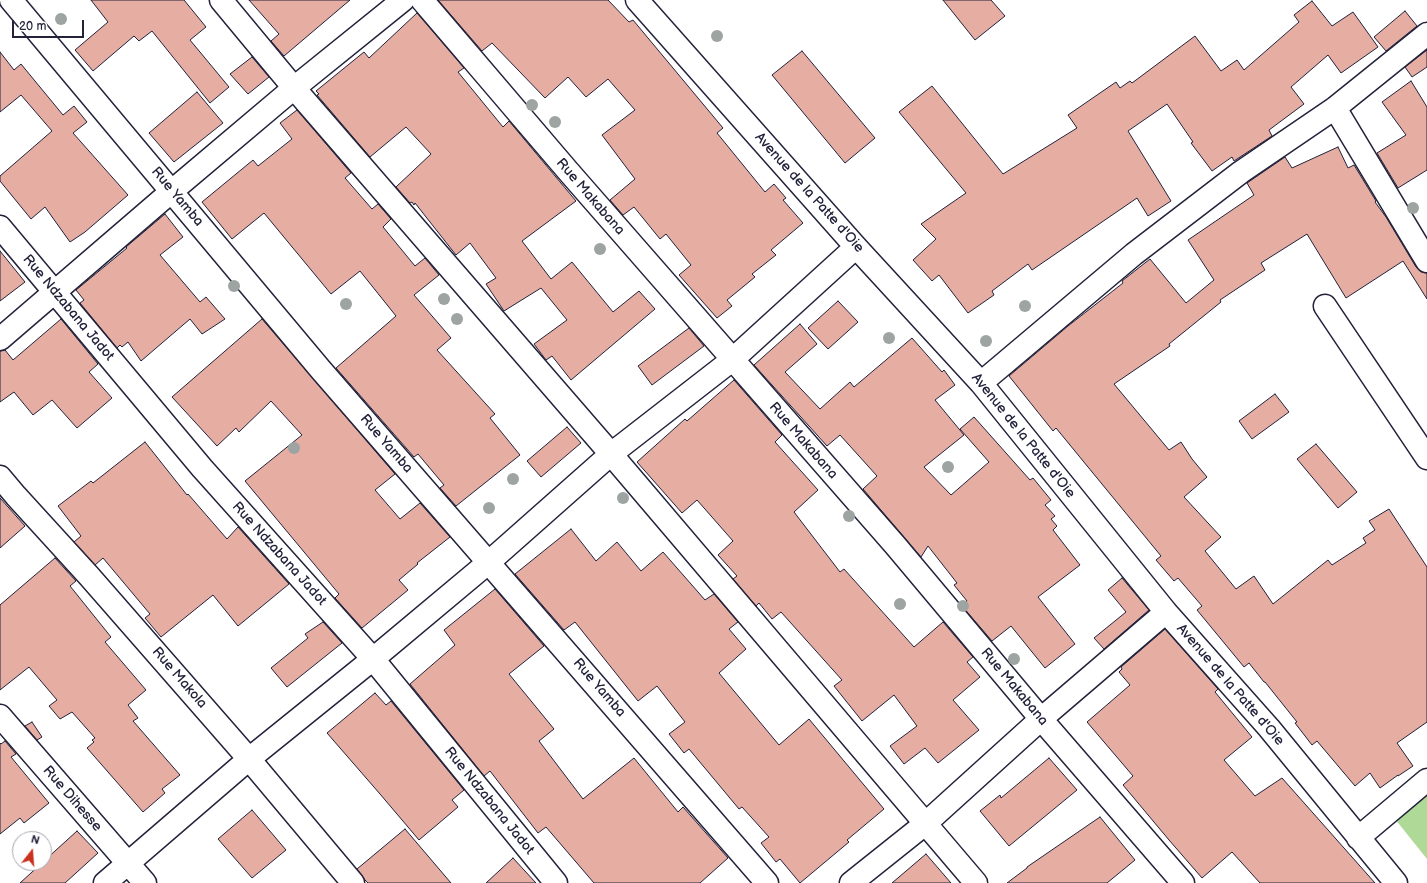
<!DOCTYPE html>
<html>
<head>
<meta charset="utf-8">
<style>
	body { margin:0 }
	#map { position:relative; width:1427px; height:883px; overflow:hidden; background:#fff; font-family:"Balsamiq Sans",sans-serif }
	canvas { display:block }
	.north { position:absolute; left:12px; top:831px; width:40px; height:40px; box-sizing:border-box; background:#fff; border:1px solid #a7a7b1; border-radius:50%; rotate:17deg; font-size:11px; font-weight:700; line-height:16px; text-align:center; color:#22223b }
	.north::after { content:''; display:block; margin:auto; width:14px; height:18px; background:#c8321e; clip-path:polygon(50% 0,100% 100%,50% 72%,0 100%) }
	.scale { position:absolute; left:12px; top:20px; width:72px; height:18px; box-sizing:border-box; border:2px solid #22223b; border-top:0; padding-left:5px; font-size:12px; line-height:14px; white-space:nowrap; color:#22223b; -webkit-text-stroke:3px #fff; paint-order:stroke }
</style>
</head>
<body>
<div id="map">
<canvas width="1427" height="883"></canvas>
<div class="north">N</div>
<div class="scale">20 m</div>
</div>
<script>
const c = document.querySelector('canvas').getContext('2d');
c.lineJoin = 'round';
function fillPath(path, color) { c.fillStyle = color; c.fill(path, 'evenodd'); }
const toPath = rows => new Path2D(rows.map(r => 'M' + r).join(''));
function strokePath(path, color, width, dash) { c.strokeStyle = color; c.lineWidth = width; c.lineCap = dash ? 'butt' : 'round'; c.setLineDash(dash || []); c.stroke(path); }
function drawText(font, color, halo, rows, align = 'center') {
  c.font = font + ' "Balsamiq Sans",sans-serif'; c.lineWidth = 3; c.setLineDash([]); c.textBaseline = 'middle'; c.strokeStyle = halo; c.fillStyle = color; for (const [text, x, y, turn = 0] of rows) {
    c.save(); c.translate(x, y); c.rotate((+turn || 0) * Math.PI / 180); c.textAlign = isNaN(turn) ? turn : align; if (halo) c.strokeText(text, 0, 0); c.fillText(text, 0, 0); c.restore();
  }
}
fillPath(toPath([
	[1427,794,1427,859,1395,819]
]), '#afd996');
const building = toPath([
	[91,0,184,0,206,27,190,40,229,87,210,103,152,31,139,41,134,36,93,71,75,50,108,22,91,0],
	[249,0,350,0,284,56,271,41,279,34,249,0],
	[438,0,608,0,629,22,633,20,723,128,717,133,765,192,774,184,786,198,783,200,803,223,771,250,776,255,752,274,755,277,727,300,732,306,717,318,679,275,691,265,666,234,660,239,634,207,623,215,610,200,635,179,602,135,635,110,608,79,586,97,568,77,545,98,492,43,482,51,438,0],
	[943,0,991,0,1005,16,975,40,943,0],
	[1312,1,1332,26,1353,12,1378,47,1341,73,1328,55,1291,87,1304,104,1269,130,1272,136,1234,161,1232,157,1212,171,1191,143,1193,142,1167,104,1128,131,1171,201,1148,216,1137,198,1032,270,1028,264,992,291,994,295,968,313,939,275,932,281,913,260,936,239,921,224,966,193,899,112,932,86,1003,174,1077,128,1068,115,1116,82,1120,88,1130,81,1132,83,1195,36,1221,71,1237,60,1244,70,1299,22,1294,15,1312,1],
	[1405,11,1417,26,1386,51,1374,37,1405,11],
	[417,13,464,68,458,72,503,127,509,121,576,201,522,241,551,279,572,262,613,312,639,291,655,309,571,380,552,356,546,360,534,344,567,320,541,288,504,311,486,284,496,278,470,243,456,255,415,203,414,205,412,202,410,203,396,187,431,154,406,127,370,157,317,95,319,94,316,91,364,52,369,58,417,13],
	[1427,50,1427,67,1412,77,1405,67,1427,50],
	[802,51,875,138,845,163,772,75,802,51],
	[0,52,14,70,21,64,63,115,74,106,87,122,73,133,128,195,85,232,70,242,45,207,31,219,0,181,0,176,52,131,21,95,0,112,0,52],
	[252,57,269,77,248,94,230,74,252,57],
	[1411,81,1427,107,1427,170,1398,188,1377,153,1406,135,1382,102,1411,81],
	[197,92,223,123,174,162,149,133,197,92],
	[297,110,351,173,345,178,372,209,378,204,391,219,383,227,415,266,425,258,439,275,414,295,451,338,437,350,495,414,490,418,520,455,456,506,440,488,444,485,418,454,414,457,336,368,396,316,360,271,331,294,264,213,232,239,202,202,253,160,258,166,292,139,280,123,297,110],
	[1338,147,1348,168,1354,165,1376,201,1375,202,1386,217,1416,267,1421,272,1427,273,1427,299,1403,261,1346,298,1307,234,1261,263,1265,270,1220,300,1221,302,1169,344,1170,346,1114,384,1169,450,1181,442,1192,459,1207,477,1184,497,1221,537,1205,551,1236,589,1254,576,1273,604,1328,560,1332,565,1366,543,1363,538,1375,530,1369,521,1389,509,1427,567,1427,722,1397,743,1413,766,1398,776,1398,775,1380,788,1370,773,1355,786,1317,741,1312,745,1295,723,1297,722,1265,682,1264,682,1249,663,1244,667,1197,610,1202,606,1178,578,1174,581,1156,560,1161,556,1056,428,1053,431,1009,376,1068,326,1123,283,1122,281,1150,259,1186,303,1214,280,1188,240,1254,195,1247,183,1285,157,1292,168,1338,147],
	[165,214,183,237,160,255,200,302,206,297,225,319,202,334,190,319,141,361,128,342,122,347,120,345,117,348,80,303,84,300,76,290,127,248,126,247,165,214],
	[0,251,25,282,0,301,0,251],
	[838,301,858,322,828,349,808,328,838,301],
	[61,319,98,364,89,372,112,398,77,428,52,400,33,415,14,392,0,402,0,351,5,350,13,360,61,319],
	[262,319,395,474,375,490,400,519,420,503,450,537,417,563,418,564,399,580,408,590,362,628,335,598,339,594,245,481,302,435,271,401,239,432,236,428,217,446,172,397,262,319],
	[800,324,817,344,785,372,820,409,850,382,854,387,912,338,942,372,944,370,955,385,935,400,964,435,924,467,951,495,989,462,960,429,974,417,1030,480,1033,478,1051,500,1045,505,1055,516,1051,519,1057,526,1053,530,1080,565,1038,597,1075,644,1045,668,1011,626,992,641,962,606,967,601,954,585,957,583,928,546,921,557,863,489,877,476,840,435,827,446,754,365,800,324],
	[689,328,704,346,652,385,638,366,689,328],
	[734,380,782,435,775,442,818,490,794,512,840,572,844,569,914,647,943,622,973,657,967,662,980,677,953,700,979,730,938,763,925,748,904,764,890,746,917,726,894,695,862,721,834,686,842,680,781,612,772,619,759,603,756,606,733,579,737,576,718,555,733,541,697,500,682,513,637,462,685,419,687,421,734,380],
	[1275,394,1289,412,1252,439,1239,421,1275,394],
	[567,427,581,443,541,477,527,461,567,427],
	[145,442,187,495,188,494,227,539,238,527,289,584,238,626,213,595,161,637,145,618,150,614,103,558,95,565,74,542,81,536,58,506,91,481,93,483,145,442],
	[1316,444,1357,492,1338,508,1297,459,1316,444],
	[0,498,25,526,0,548,0,498],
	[571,529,596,561,617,542,641,571,663,552,705,600,714,594,738,622,729,629,746,649,719,673,779,745,809,719,884,809,847,840,849,842,800,883,780,859,776,862,761,843,769,837,742,807,739,809,689,749,684,753,669,734,685,722,657,686,638,701,575,622,564,630,515,574,571,529],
	[55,558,76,581,70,586,111,637,105,642,146,690,128,705,138,718,133,721,180,775,162,789,165,793,143,812,87,748,94,742,92,740,95,738,72,712,60,719,49,706,57,700,29,667,0,690,0,605,55,558],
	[1122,578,1149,610,1104,649,1094,638,1126,612,1108,590,1122,578],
	[495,589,544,646,509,674,554,729,539,741,583,799,634,758,678,812,683,807,728,858,700,883,594,883,546,827,538,833,490,771,484,776,410,684,455,645,444,630,495,589],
	[323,622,342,643,287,687,271,668,308,638,305,634,323,622],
	[1165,629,1218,689,1215,692,1252,737,1224,760,1255,796,1282,778,1375,883,1260,883,1232,852,1202,878,1169,840,1123,785,1133,776,1087,722,1130,685,1119,672,1122,669,1121,667,1165,629],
	[375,693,386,705,391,701,464,790,452,800,458,807,419,840,380,794,327,733,375,693],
	[32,722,42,737,37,740,25,726,32,722],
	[5,741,16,754,11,757,49,803,24,823,20,818,0,834,0,743,1,744,5,741],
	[1049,758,1077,790,1009,846,980,811,1000,795,1001,798,1049,758],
	[252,810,286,850,252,878,218,839,252,810],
	[1100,817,1135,860,1107,883,1007,883,1027,868,1027,867,1100,817],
	[405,829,451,883,368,883,365,880,357,869,405,829],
	[77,831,98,853,65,883,20,883,42,863,44,863,44,861,77,831],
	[926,854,951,883,892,883,926,854],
	[513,858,536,883,486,883,513,858]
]);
fillPath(building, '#e6ada2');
strokePath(building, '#22223b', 1);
const minor = toPath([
	[11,0,321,370,767,883],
	[221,0,294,88,611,454,976,883],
	[422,0,568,171,895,545,1041,719,1183,883],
	[637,0,856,247,981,383,1166,612,1269,728,1396,883],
	[1335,108,1427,261],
	[0,227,202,468,373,659,556,883],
	[1325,306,1427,458],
	[0,339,172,191,294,88,403,0],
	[981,383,1134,254,1241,172,1335,108,1427,34],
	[0,477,16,496,89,576,249,759,353,883],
	[0,716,145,883],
	[1358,838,1427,780],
	[105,883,249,759,373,659,489,562,611,454,732,360,856,247],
	[851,883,925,824,1041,719,1166,612]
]);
strokePath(minor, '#22223b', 25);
strokePath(minor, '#fff', 22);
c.fillStyle = '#9da4a2';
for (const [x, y] of [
	[61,19],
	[717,36],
	[532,105],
	[555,122],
	[1413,208],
	[600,249],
	[234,286],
	[444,299],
	[346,304],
	[1025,306],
	[457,319],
	[889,338],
	[986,341],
	[294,448],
	[948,467],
	[513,479],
	[623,498],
	[489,508],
	[849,516],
	[900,604],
	[963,606],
	[1014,659]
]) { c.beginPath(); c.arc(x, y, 6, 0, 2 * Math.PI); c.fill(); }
drawText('14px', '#22223b', '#fff', [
	["Avenue de la Patte d'Oie",809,193,48],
	["Rue Yamba",177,197,50],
	["Rue Makabana",590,197,49],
	["Rue Ndzabana Jadot",68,308,50],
	["Avenue de la Patte d'Oie",1023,436,51],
	["Rue Makabana",803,441,49],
	["Rue Yamba",386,444,49],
	["Rue Ndzabana Jadot",279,554,48],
	["Rue Makola",179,678,49],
	["Avenue de la Patte d'Oie",1230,685,49],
	["Rue Makabana",1014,687,50],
	["Rue Yamba",599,688,49],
	["Rue Dihesse",72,799,49],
	["Rue Ndzabana Jadot",489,801,51]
]);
</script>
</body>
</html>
